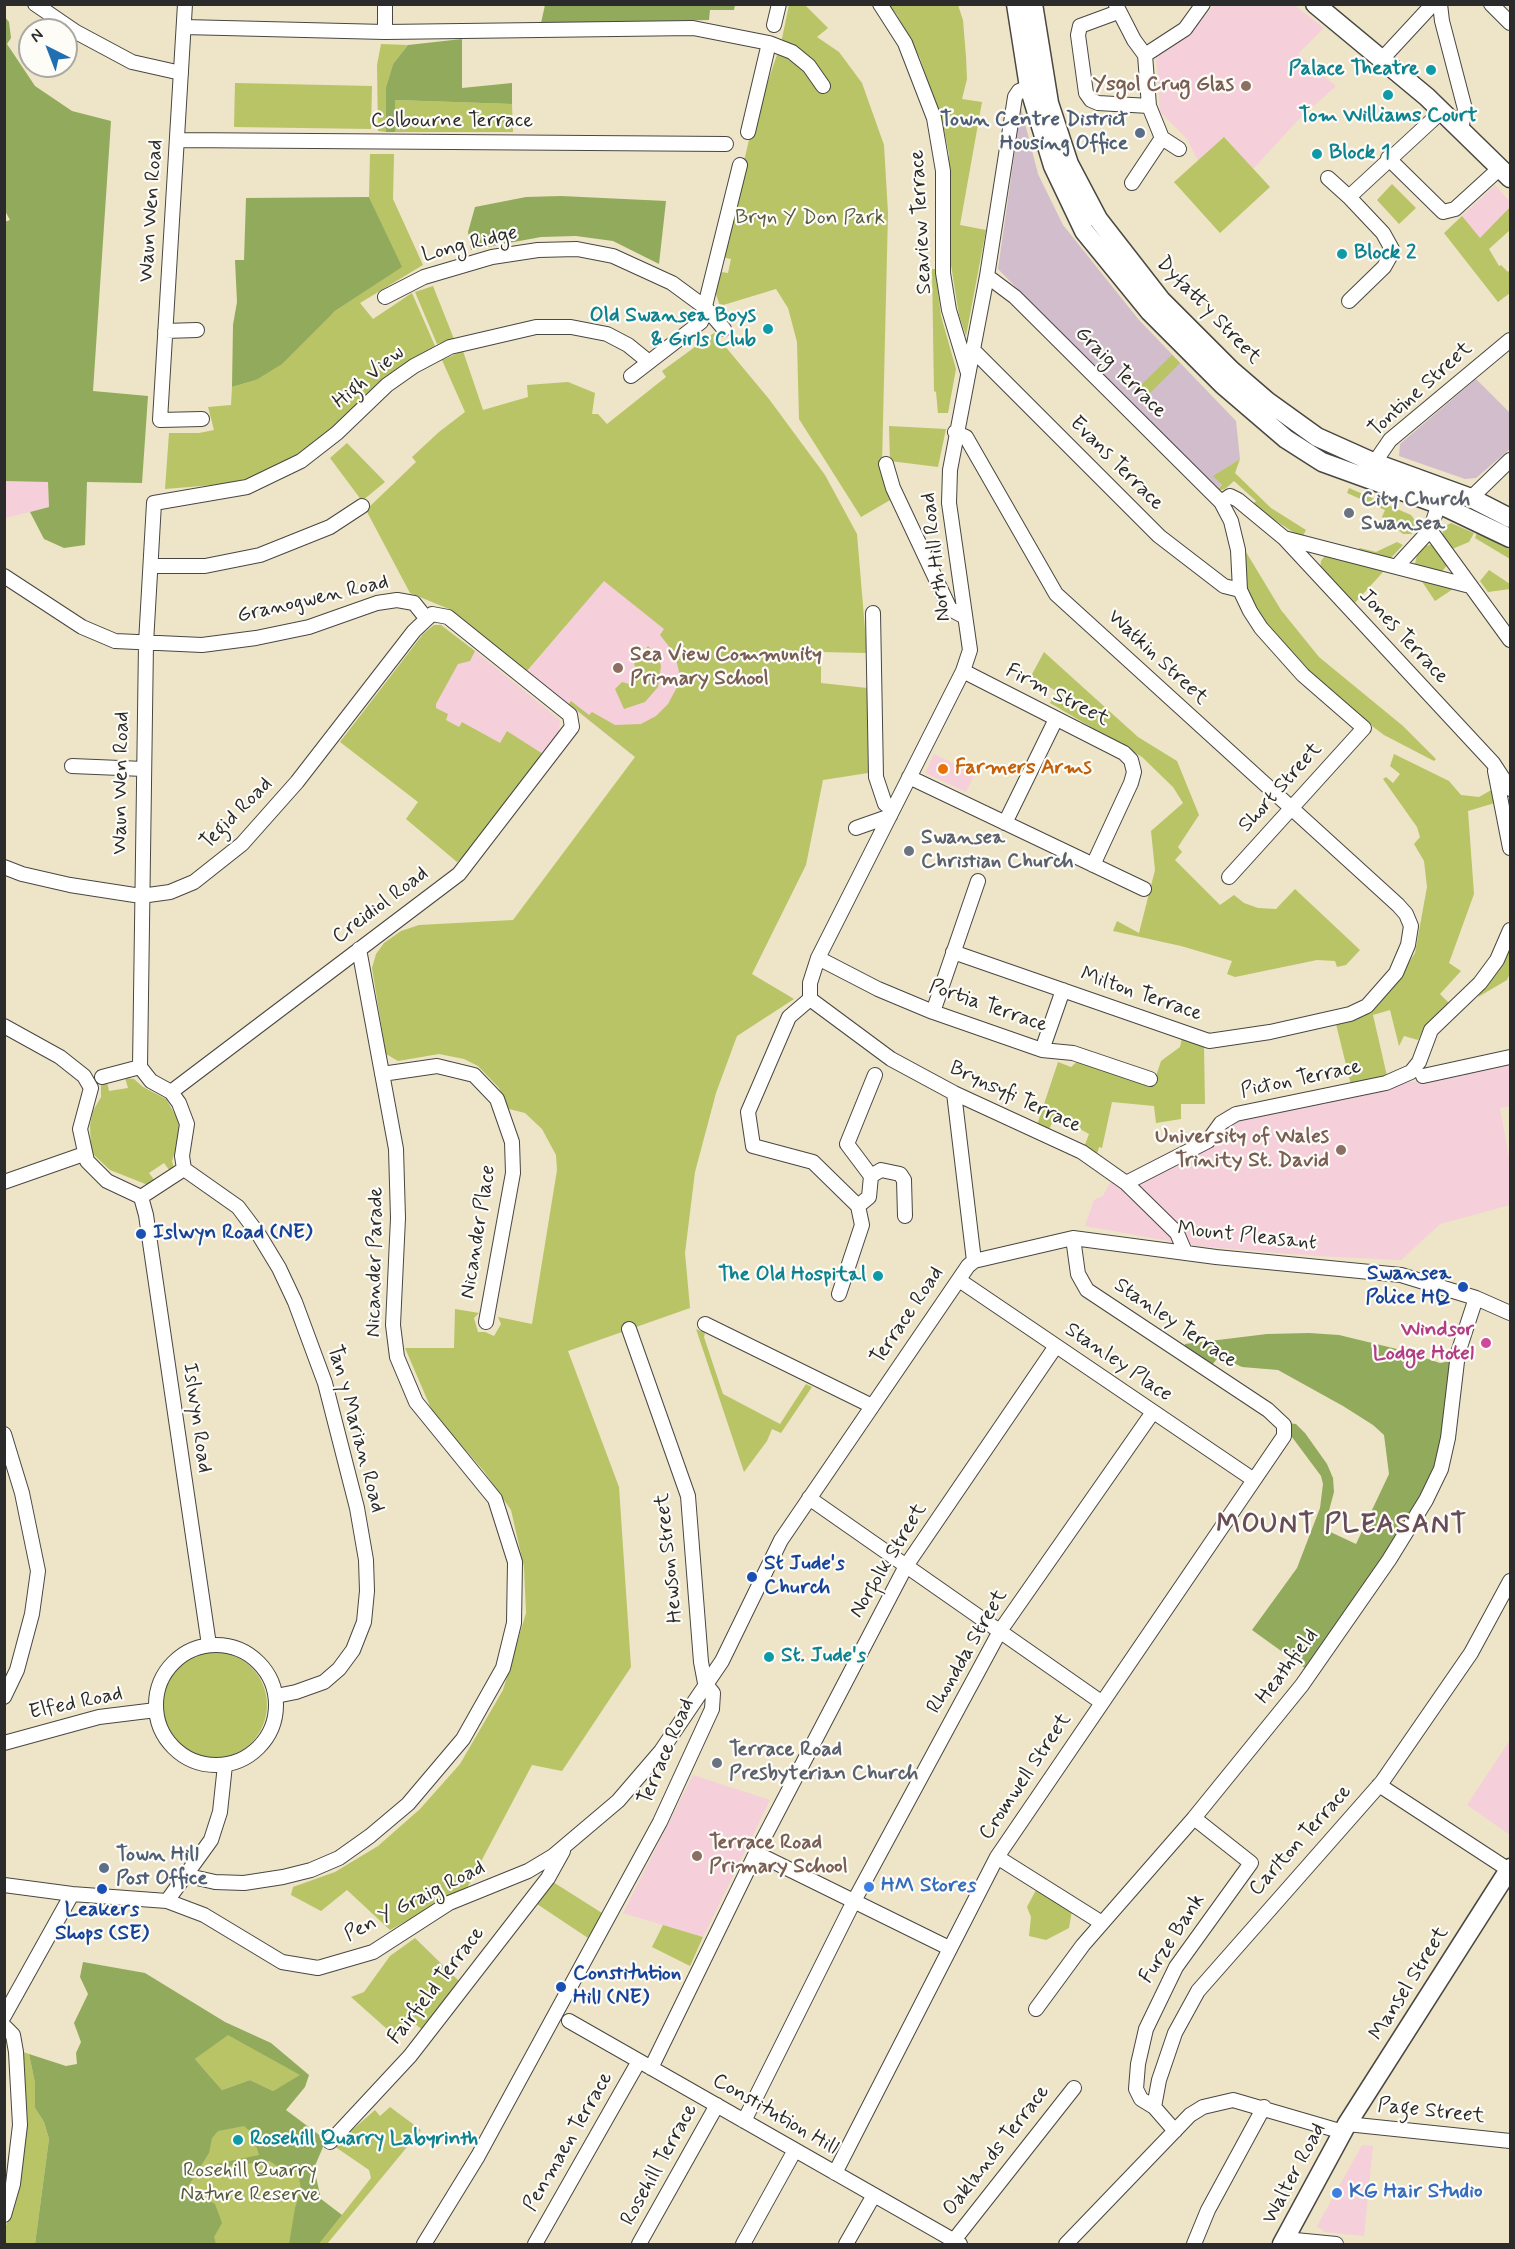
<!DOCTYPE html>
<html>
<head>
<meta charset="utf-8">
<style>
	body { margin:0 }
	#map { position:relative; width:1515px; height:2249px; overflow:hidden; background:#eee4c7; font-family:Mynerve,sans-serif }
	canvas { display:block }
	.frame { position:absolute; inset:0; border:6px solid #2b2b2b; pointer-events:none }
	.north { position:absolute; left:18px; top:18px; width:60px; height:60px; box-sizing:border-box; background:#fdfcf7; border:2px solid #a9a8a5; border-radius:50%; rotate:318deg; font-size:16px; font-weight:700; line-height:24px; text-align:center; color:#2b2b2b }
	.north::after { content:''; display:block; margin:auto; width:21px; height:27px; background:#1f6fb2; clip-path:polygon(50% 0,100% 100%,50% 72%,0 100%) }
</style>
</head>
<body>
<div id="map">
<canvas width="1515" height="2249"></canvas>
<div class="frame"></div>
<div class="north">N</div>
</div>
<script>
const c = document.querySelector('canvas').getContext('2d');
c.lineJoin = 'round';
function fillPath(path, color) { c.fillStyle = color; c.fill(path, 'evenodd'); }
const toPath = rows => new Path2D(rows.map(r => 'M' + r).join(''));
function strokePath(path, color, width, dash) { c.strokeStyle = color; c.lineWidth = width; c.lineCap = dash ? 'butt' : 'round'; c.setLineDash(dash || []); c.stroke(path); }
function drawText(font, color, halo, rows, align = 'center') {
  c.font = font + ' Mynerve,sans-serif'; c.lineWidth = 4.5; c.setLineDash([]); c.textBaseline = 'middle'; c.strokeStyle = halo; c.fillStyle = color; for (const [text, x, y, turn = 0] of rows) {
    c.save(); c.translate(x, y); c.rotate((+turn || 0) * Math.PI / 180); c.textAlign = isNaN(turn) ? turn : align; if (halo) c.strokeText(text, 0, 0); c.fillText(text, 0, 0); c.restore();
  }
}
fillPath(toPath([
	[1214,5,1294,5,1324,28,1298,54,1336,86,1299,119,1253,169,1224,137,1198,161,1187,139,1160,112,1156,55,1192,31],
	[1495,185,1510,202,1510,207,1479,239,1462,216],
	[4,481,48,482,49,507,5,518],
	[604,580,708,664,635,757,527,672],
	[475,651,560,720,559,732,543,754,507,731,500,744,462,722,459,727,445,720,436,708,436,704,458,663,470,661],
	[934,754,975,774,966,792,925,773],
	[1510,1062,1510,1106,1500,1108,1510,1163,1510,1205,1440,1224,1401,1260,1315,1256,1197,1246,1085,1226,1094,1200,1103,1196,1110,1183,1199,1136,1225,1110,1432,1079],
	[1510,1740,1510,1835,1467,1805],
	[693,1775,770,1800,703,1937,623,1913],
	[1362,2145,1373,2146,1364,2236,1325,2232,1317,2226]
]), '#f5cfd9');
fillPath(toPath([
	[1021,108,1038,174,1063,225,1139,320,1236,421,1240,459,1214,476,1222,485,1216,491,998,269],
	[1476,379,1510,413,1510,449,1476,478,1465,479,1399,456,1400,444]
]), '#d1bdcb');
fillPath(toPath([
	[789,5,805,5,828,28,817,37,839,52,862,83,884,145,888,213,882,463,892,499,861,517,799,419,797,342,788,308,776,289,720,306,716,294,721,272,728,273,731,259,722,257,751,131,781,43],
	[889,5,958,5,963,20,966,57,967,79,962,99,982,102,960,225,986,230,966,336,959,315,951,265,949,154,944,130,920,58,897,15],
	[381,44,408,45,393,64,386,87,386,132,378,131,377,65],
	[235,83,372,86,371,129,234,127],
	[395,100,512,104,513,132,395,132],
	[1224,137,1270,187,1220,233,1174,182],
	[370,154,394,154,393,199,423,265,360,303,373,319,412,293,435,346,399,368,331,431,293,457,252,477,226,484,165,489,169,433,199,433,214,430,208,407,231,405,232,387,256,380,335,311,401,267,369,197],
	[1392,184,1416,208,1399,224,1377,200],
	[1510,207,1510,230,1489,249,1499,266,1501,265,1508,272,1510,269,1510,293,1498,302,1444,233,1462,216,1480,238],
	[932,269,935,269,941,316,956,369,948,413,938,413,936,392,934,391],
	[433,286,454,339,437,344,415,292],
	[714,333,769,399,825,475,857,534,867,653,821,652,821,683,867,688,868,773,823,780,806,865,752,974,794,999,737,1036,716,1093,695,1172,685,1253,690,1308,568,1351,619,1487,631,1667,562,1771,532,1765,467,1888,390,1930,347,1890,321,1911,291,1895,293,1887,335,1872,378,1846,420,1809,460,1764,503,1690,526,1613,524,1567,511,1510,483,1470,433,1413,405,1348,454,1348,455,1309,479,1313,474,1318,478,1332,485,1332,494,1336,501,1324,498,1317,532,1324,557,1170,556,1155,542,1129,525,1113,509,1109,499,1088,478,1066,464,1059,439,1054,398,1061,386,1054,372,968,376,954,384,943,401,931,419,925,513,920,635,757,569,704,571,701,589,715,592,712,615,725,641,724,656,716,668,704,676,689,679,672,675,654,660,635,664,629,604,581,527,671,449,609,410,593,366,510,416,462,412,457,439,432,465,412,442,360,463,351,483,410,528,397,527,385,568,382,595,393,592,414,598,414,607,424,666,377,662,371],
	[1172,355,1180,363,1148,395,1141,385],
	[889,426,946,429,938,467,890,461],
	[347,443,385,482,362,501,330,458],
	[1240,459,1235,473,1271,508,1306,530,1302,538,1252,505,1256,501,1234,481,1225,489,1216,491,1222,485,1213,476],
	[1349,488,1411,515,1420,527,1411,534,1403,534,1382,517,1385,510,1347,493],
	[1451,523,1474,533,1469,542,1452,549,1442,535,1445,526],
	[1477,532,1510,550,1510,559,1475,538],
	[1397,542,1403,545,1389,560,1357,550,1360,548,1376,552],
	[1433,544,1448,564,1440,574,1415,564,1417,555,1426,546],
	[1243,547,1281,610,1319,657,1403,726,1436,759,1434,761,1384,735,1356,714,1307,671,1266,627,1248,597],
	[1327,553,1380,569,1383,572,1353,605,1320,570,1321,561],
	[1489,570,1510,584,1510,589,1488,592,1480,581],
	[1421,580,1453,589,1435,601],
	[434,625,441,625,475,651,470,661,458,664,436,704,436,708,448,714,446,720,459,727,462,722,500,743,507,731,543,754,468,854,457,862,406,819,418,802,340,742,423,634],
	[648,646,657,655,661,666,658,687,645,702,624,709,615,689,622,682,629,684,634,682,638,672,634,664],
	[1044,652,1138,737,1177,761,1199,815,1178,847,1182,852,1175,860,1220,905,1234,895,1244,903,1258,908,1276,909,1295,889,1360,950,1346,965,1337,967,1335,961,1317,960,1235,977,1227,974,1232,961,1181,946,1113,931,1117,921,1139,933,1155,870,1151,831,1183,803,1173,787,1142,757,1050,703,1056,691,1031,676],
	[1394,754,1449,781,1461,795,1479,797,1493,789,1498,802,1468,811,1474,894,1449,963,1461,971,1440,994,1450,1004,1426,1024,1418,1040,1404,1036,1399,1046,1390,1010,1373,1015,1387,1076,1351,1085,1336,1024,1371,1013,1394,985,1415,953,1427,887,1424,861,1414,844,1420,837,1417,827,1383,779,1386,777,1393,783,1400,774,1390,766],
	[1510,938,1510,973,1507,980,1478,997],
	[1182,1038,1204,1047,1205,1104,1181,1104,1181,1119,1156,1123,1154,1106,1112,1102,1102,1148,1099,1147,1096,1158,1083,1150,1089,1134,1055,1115,1049,1130,1037,1125,1058,1062,1071,1067,1079,1060,1153,1085,1161,1061,1180,1047],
	[125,1078,134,1079,143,1087,166,1099,179,1121,178,1142,172,1161,174,1168,170,1171,164,1163,149,1173,155,1181,148,1185,110,1170,94,1155,91,1148,90,1125,93,1111,101,1097,101,1083,107,1082,109,1091,128,1088],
	[696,1329,705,1333,704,1337,723,1394,780,1424,806,1384,812,1387,781,1433,772,1429,767,1441,744,1472],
	'161 1705a53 53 0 1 1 106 0a53 53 0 1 1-106 0Z',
	[553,1882,602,1913,588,1938,537,1904],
	[1037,1888,1072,1910,1069,1928,1046,1940,1029,1936,1031,1917,1027,1907],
	[663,1925,703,1937,690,1966,652,1947],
	[415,1938,461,1983,424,2031,409,2019,396,2037,351,1997,364,1992,390,1956],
	[228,2034,301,2075,273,2091,250,2080,222,2090,195,2059],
	[21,2051,29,2054,35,2083,35,2108,44,2122,49,2139,35,2244,5,2244,4,2233,17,2188],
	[390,2107,421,2130,327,2244,319,2244,371,2178,369,2170,334,2146,375,2110,380,2116],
	[260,2122,299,2136,310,2244,76,2244,53,2146]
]), '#b8c466');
fillPath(toPath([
	[545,5,735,5,734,10,710,10,709,20,541,23],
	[5,17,9,22,11,38,7,44,35,86,72,111,111,121,93,391,148,396,142,483,87,482,85,545,64,548,44,539,30,512,49,507,48,482,5,481,4,222,10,220,4,209],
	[462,39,462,88,512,83,512,104,395,100,395,132,386,132,386,87,393,64,408,45],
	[561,196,666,201,659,264,613,241,576,236,541,237,471,250,468,232,475,207,526,197],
	[369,197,402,267,335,311,282,364,256,380,232,387,233,325,237,302,235,260,244,260,246,198],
	[1309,1333,1339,1335,1401,1350,1440,1363,1451,1361,1448,1407,1438,1463,1396,1544,1309,1671,1252,1630,1297,1568,1320,1508,1323,1484,1321,1476,1292,1437,1288,1423,1296,1424,1305,1433,1327,1464,1333,1478,1334,1492,1324,1529,1356,1544,1389,1474,1384,1435,1373,1425,1343,1406,1278,1370,1242,1367,1219,1356,1213,1364,1206,1365,1184,1348,1185,1344,1267,1334],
	[83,1962,145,1973,225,2022,271,2043,309,2075,305,2087,286,2110,326,2140,314,2168,321,2199,342,2215,319,2244,289,2244,295,2208,301,2190,298,2171,284,2171,270,2161,220,2167,216,2164,259,2155,252,2133,244,2126,218,2131,212,2138,209,2153,187,2188,215,2204,222,2223,214,2237,216,2244,35,2244,49,2139,44,2122,35,2108,35,2083,29,2054,66,2066,77,2064,76,2053,81,2042,74,2023,88,1994,80,1977],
	[228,2035,300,2075,273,2091,250,2080,222,2090,195,2059]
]), '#92aa5b');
const minor = toPath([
	[35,4,76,32,132,62,181,73],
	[185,4,160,420,202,419],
	[385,4,385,32],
	[880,4,905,43,934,118,943,171,943,273,949,310,968,373],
	[1440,4,1442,21,1465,109,1461,130],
	[1491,4,1510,23],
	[1116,5,1134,40,1145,55],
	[1118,12,1080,26,1078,35,1086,93,1091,100,1098,103,1149,106],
	[774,25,779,4],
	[184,27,385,32,693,28,769,43,792,52,809,66,823,86],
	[1383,58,1433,4],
	[748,132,769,43],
	[177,140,726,144],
	[1179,149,1162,138,1149,106,1145,55,1185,29,1203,4],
	[1388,158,1443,212,1455,209,1500,168],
	[1328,178,1349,197],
	[1132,183,1162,138],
	[987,276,1015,297,1221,502,1231,521,1238,550,1240,590,1250,611,1261,628,1303,675,1364,728,1229,877],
	[385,297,424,277,492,257,538,250,577,249,613,256,672,283,706,308,724,329],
	[1349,301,1384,267,1393,251,1383,233,1349,197,1442,111],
	[165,331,197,330],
	[973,350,1159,536,1224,586,1240,590],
	[631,376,701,322,740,165],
	[886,464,893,488,950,609,965,617],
	[1372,471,1379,456,1390,440,1510,340],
	[1471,498,1510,460],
	[1221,502,1230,496,1238,500,1284,538,1470,586],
	[1430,530,1510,640],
	[1284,538,1493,763,1510,789],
	[151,566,205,566,260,555,330,527,362,506],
	[1397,566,1430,530,1442,495],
	[4,576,82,627,115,641,202,645,256,638,309,627,377,603,397,600,414,603,426,618],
	[873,613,876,777,885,804,893,809],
	[963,671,1124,753,1131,760,1134,772,1131,783,1093,865],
	[72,766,144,769],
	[1495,771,1510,848],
	[909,777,1144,889],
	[1005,823,1056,719],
	[856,828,890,816],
	[4,867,22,874,70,885,141,896,170,892,194,882,242,844,297,782,414,631,432,614,448,617,570,715,572,727,459,874,171,1092],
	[953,952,1209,1041,1270,1032,1350,1014,1367,1006,1396,973,1408,945,1411,926,1406,914,1398,905,1056,594,966,437,955,432],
	[818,958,878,989,933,1012,1042,1050,1073,1053,1150,1079],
	[810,999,810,983,818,958,963,671,970,650,949,503,950,470,987,276,1015,97,1019,91,1029,87],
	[810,999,891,1059,954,1093,1082,1152,1126,1183,1177,1233,1185,1252],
	[810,999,789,1017,748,1112,753,1146,813,1162,858,1206],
	[933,1012,978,881],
	[4,1026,60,1057,84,1076,91,1088,80,1129,87,1161,107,1181,141,1197],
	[1042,1050,1063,990],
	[140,1067,146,643,154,503,247,487,301,461,337,433,387,385,414,366,450,347,536,327,571,327,607,334,628,345,649,362],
	[382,1074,437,1066,474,1075,497,1099,512,1142,513,1173,486,1322],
	[1423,1076,1510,1057],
	[102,1077,140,1067,151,1081,171,1092,179,1103,187,1124,182,1156,184,1169],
	[954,1093,974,1261],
	[184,1169,238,1207,259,1235,279,1268,295,1302,325,1383,357,1508,366,1560,367,1591,364,1622,353,1650,339,1669,324,1682,296,1692,276,1696],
	[871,1176,881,1170,900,1174,904,1180,905,1216],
	[4,1182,84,1154],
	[1126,1183,1208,1141,1221,1123,1236,1114,1386,1083,1411,1072,1419,1062,1431,1030,1480,983,1497,960,1510,930],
	[141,1197,146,1215,209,1645],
	[141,1197,184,1169],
	[858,1206,869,1197,871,1176,847,1144,875,1075],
	[959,1280,1254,1480],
	[839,1294,862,1225,858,1206],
	[705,1324,872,1406],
	[4,1434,22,1493,38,1571,32,1614,17,1670,4,1697],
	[809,1498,1101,1702],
	'156 1705a60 60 0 1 1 120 0a60 60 0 1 1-120 0Z',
	[4,1743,99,1717,156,1710],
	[1379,1785,1509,1870],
	[756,1853,949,1948],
	[997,1857,1102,1923],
	[184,1875,215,1882,244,1883,283,1877,311,1870,339,1858,370,1836,408,1804,463,1739,503,1668,514,1623,515,1562,495,1499,416,1402,397,1357,393,1325,398,1218,396,1149,359,949],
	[4,1885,72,1894,167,1901,204,1915,282,1962,318,1968,373,1952,449,1903,528,1871,553,1856,618,1801,661,1751,722,1661,781,1540,968,1266,974,1261,1073,1238,1216,1257,1401,1275,1476,1298,1510,1313],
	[167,1901,211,1840,220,1812,225,1765],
	[1036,2009,1083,1945,1194,1818,1302,1685,1389,1560,1426,1500,1441,1469,1448,1438,1458,1353,1476,1298],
	[4,2016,72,1894],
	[569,2021,960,2244],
	[4,2026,13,2035,16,2052,20,2125,13,2184,4,2215],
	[651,2068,756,1853,906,1566,1056,1346],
	[1154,2107,1141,2099,1136,2089,1138,2064,1146,2029,1176,1967,1251,1863,1194,1818],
	[744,2121,854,1901,1000,1631,1153,1412],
	[1347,2124,1510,2141],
	[1175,2131,1154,2107,1159,2080,1175,2033,1198,1991,1382,1782,1471,1653,1510,1581],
	[330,2142,410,2056,548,1878,563,1851],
	[835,2173,997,1857,1284,1436,1284,1425,1268,1410,1087,1290,1078,1274,1073,1238],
	[1285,2239,1336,2244],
	[424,2244,478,2156,660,1822,712,1709,713,1693,705,1683,701,1662,688,1496,629,1329],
	[535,2244,639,2061],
	[639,2244,717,2105],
	[743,2244,795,2150],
	[846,2244,874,2195],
	[951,2244,1074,2088],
	[1066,2244,1190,2115,1203,2107,1233,2100,1343,2132],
	[1194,2244,1208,2210,1264,2107]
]);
const major = toPath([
	[1016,4,1029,87,1053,166,1084,231,1150,312,1223,385,1286,439,1322,462,1441,505,1510,538],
	[1033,4,1049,103,1069,164,1098,219,1161,300,1231,370,1267,401,1317,437,1375,463,1471,498,1510,518],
	[1315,4,1427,97,1510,178],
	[1282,2244,1347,2124,1510,1868]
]);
strokePath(minor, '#484742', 16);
strokePath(major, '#484742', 21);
strokePath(minor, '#fff', 14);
strokePath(major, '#fff', 18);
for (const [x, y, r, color] of [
	[1431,70,6,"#0f9aa8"],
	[1246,86,6,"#8d6e63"],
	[1388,95,6,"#0f9aa8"],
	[1140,133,6,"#5c6f8a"],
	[1317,154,6,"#0f9aa8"],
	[1342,254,6,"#0f9aa8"],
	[768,329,6,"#0f9aa8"],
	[1349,513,6,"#6b7280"],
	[618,668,6,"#8d6e63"],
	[943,769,6,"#e8710a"],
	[909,851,6,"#6b7280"],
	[1341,1150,6,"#8d6e63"],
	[141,1234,6,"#1a4fb4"],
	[878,1276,6,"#0f9aa8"],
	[1463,1287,6,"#1a4fb4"],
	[1486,1343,6,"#d1479c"],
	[752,1577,6,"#1a4fb4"],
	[769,1657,6,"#0f9aa8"],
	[717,1763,6,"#6b7280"],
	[697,1856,6,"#8d6e63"],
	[104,1868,6,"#5c6f8a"],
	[869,1887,6,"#3f7fe0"],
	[102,1889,6,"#1a4fb4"],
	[561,1987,6,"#1a4fb4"],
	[238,2140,6,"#0f9aa8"],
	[1337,2193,6,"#3f7fe0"]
]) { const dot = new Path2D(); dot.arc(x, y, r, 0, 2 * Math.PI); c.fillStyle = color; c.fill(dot); strokePath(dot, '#fdfcf7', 2); }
drawText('bold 21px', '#0d838f', '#fdfcf7', [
	["Palace Theatre",1419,70,"right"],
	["Tom Williams Court",1388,117,"center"],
	["Block 1",1329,154],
	["Block 2",1354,254],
	["Old Swansea Boys",756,317,"right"],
	["& Girls Club",756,341,"right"],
	["The Old Hospital",866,1276,"right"],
	["St. Jude's",781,1657],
	["Rosehill Quarry Labyrinth",250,2140]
], 'left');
drawText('bold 21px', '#785e54', '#fdfcf7', [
	["Ysgol Crug Glas",1234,86],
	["Sea View Community",630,656,"left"],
	["Primary School",630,680,"left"],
	["University of Wales",1329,1138],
	["Trinity St. David",1329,1162],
	["Terrace Road",709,1844,"left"],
	["Primary School",709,1868,"left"]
], 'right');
drawText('bold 21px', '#4e5e75', '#fdfcf7', [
	["Town Centre District",1128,121],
	["Housing Office",1128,145],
	["Town Hill",116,1856,"left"],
	["Post Office",116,1880,"left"]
], 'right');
drawText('21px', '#2b2b2b', '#fdfcf7', [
	["Colbourne Terrace",452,122],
	["Waun Wen Road",152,211,-86],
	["Seaview Terrace",922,222,-93],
	["Long Ridge",470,245,-14],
	["Dyfatty Street",1208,311,46],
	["Graig Terrace",1120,373,45],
	["High View",369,378,-40],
	["Tontine Street",1421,390,-42],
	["Evans Terrace",1116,464,45],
	["North Hill Road",937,557,-97],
	["Granogwen Road",313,600,-13],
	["Jones Terrace",1403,637,47],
	["Watkin Street",1157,658,43],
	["Firm Street",1057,696,27],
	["Waun Wen Road",122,783,-89],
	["Short Street",1281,788,-48],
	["Tegid Road",237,814,-45],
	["Creidiol Road",381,906,-37],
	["Milton Terrace",1141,995,19],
	["Portia Terrace",988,1007,19],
	["Picton Terrace",1301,1080,-12],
	["Brynsyfi Terrace",1015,1098,25],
	["Nicander Place",479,1232,-81],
	["Mount Pleasant",1247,1237,6],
	["Nicander Parade",376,1262,-89],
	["Terrace Road",908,1316,-56],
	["Stanley Terrace",1175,1324,34],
	["Stanley Place",1118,1363,34],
	["Islwyn Road",196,1418,82],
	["Tan y Marian Road",355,1429,75],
	["Hewson Street",670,1558,-96],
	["Norfolk Street",889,1561,-59],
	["Rhondda Street",968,1652,-60],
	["Heathfield",1288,1667,-53],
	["Elfed Road",76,1704,-12],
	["Terrace Road",667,1752,-67],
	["Cromwell Street",1026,1777,-56],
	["Carlton Terrace",1301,1841,-48],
	["Pen Y Graig Road",415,1902,-27],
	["Furze Bank",1173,1939,-57],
	["Mansel Street",1410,1984,-58],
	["Fairfield Terrace",437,1986,-52],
	["Page Street",1431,2112,6],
	["Constitution Hill",775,2115,30],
	["Penmaen Terrace",569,2142,-60],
	["Oaklands Terrace",997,2151,-52],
	["Rosehill Terrace",660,2165,-61],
	["Walter Road",1295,2174,-62]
]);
drawText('21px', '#55593d', '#fdfcf7', [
	["Bryn Y Don Park",810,219],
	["Rosehill Quarry",250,2172],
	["Nature Reserve",250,2196]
]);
drawText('bold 21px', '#5b616d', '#fdfcf7', [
	["City Church",1361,501],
	["Swansea",1361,525],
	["Swansea",921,839],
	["Christian Church",921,863],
	["Terrace Road",729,1751],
	["Presbyterian Church",729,1775]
], 'left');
drawText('bold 21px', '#c56008', '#fdfcf7', [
	["Farmers Arms",955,769]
], 'left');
drawText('bold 21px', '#164399', '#fdfcf7', [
	["Islwyn Road (NE)",153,1234],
	["Swansea",1451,1275,"right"],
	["Police HQ",1451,1299,"right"],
	["St Jude's",764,1565],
	["Church",764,1589],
	["Leakers",102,1911,"center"],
	["Shops (SE)",102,1935,"center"],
	["Constitution",573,1975],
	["Hill (NE)",573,1999]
], 'left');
drawText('bold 21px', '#b23c85', '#fdfcf7', [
	["Windsor",1474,1331],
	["Lodge Hotel",1474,1355]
], 'right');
drawText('bold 21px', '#366cbe', '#fdfcf7', [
	["HM Stores",881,1887],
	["KG Hair Studio",1349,2193]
], 'left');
c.letterSpacing = '1.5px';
drawText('bold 27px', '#684d59', '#fdfcf7', [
	["MOUNT PLEASANT",1342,1526]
]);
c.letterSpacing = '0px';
</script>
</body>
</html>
